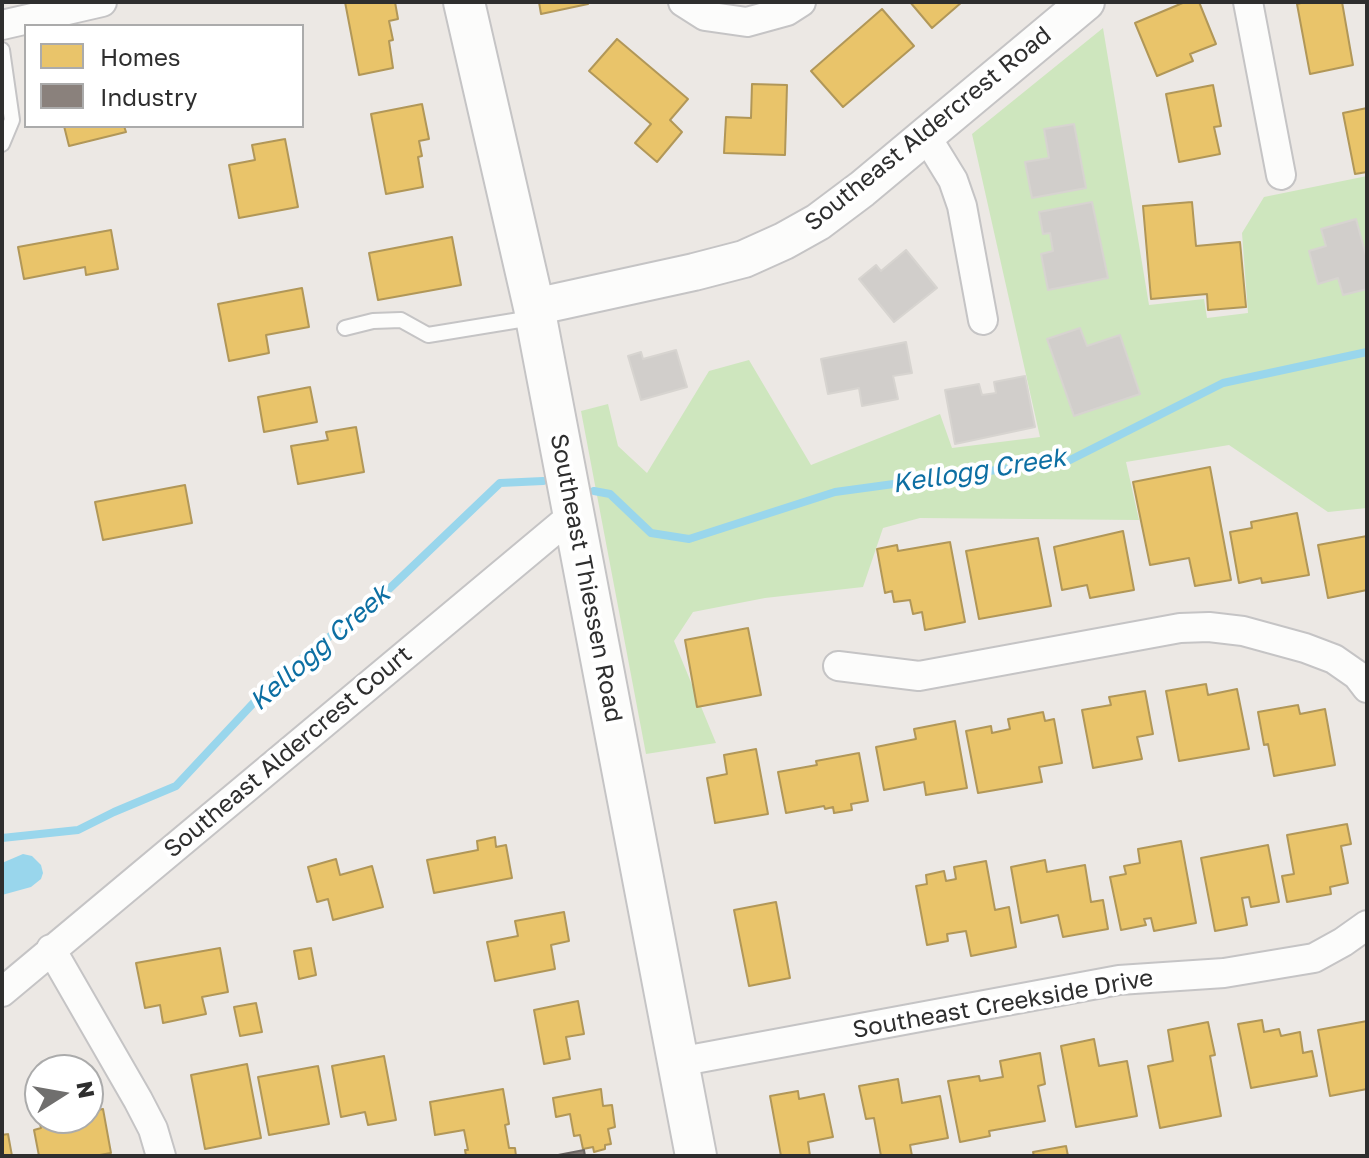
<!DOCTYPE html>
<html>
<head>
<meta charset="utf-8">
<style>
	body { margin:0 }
	#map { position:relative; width:1369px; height:1158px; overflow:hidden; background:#ece8e4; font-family:"Golos Text",sans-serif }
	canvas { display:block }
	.frame { position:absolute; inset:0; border:4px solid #2e2e2e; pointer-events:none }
	.legend { position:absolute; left:24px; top:24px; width:280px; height:104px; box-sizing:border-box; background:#fff; border:2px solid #ababab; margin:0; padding:10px 14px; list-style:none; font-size:24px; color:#2e2e2e }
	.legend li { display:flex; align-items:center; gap:16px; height:40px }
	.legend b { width:40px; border:2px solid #ababab }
	.north { position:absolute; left:24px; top:1054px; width:80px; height:80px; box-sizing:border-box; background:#fff; border:2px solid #ababab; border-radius:50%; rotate:79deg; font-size:22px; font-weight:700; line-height:32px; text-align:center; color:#2e2e2e }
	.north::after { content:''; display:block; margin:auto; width:28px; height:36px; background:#706f6e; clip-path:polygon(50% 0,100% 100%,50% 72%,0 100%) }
</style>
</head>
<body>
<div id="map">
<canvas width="1369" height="1158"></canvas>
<div class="frame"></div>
<ul class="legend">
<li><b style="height:22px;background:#e9c46a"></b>Homes</li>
<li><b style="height:22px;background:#8a817c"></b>Industry</li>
</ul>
<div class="north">N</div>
</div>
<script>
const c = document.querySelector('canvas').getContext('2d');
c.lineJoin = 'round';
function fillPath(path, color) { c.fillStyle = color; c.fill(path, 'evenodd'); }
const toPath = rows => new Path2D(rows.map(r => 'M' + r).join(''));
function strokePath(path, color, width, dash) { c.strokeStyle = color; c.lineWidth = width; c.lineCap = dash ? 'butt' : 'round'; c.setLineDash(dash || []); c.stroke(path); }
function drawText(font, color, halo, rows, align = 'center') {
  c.font = font + ' "Golos Text",sans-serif'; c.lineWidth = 8; c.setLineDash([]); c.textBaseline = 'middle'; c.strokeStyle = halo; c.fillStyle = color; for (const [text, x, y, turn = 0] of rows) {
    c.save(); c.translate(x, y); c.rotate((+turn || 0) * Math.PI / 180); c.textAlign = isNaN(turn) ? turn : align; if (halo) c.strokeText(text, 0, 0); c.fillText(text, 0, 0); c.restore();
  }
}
fillPath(toPath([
	[1103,28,1149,305,1204,299,1207,318,1248,313,1242,233,1264,197,1367,176,1367,508,1328,512,1229,445,1126,462,1139,520,920,518,883,528,863,587,765,598,693,612,674,641,716,743,646,754,581,411,608,404,618,446,647,473,709,371,749,360,811,465,940,414,952,448,1040,437,972,134]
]), '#cee6be');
fillPath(toPath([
	[23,854,32,856,41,865,43,873,41,879,31,887,2,895,2,863]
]), '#99d6ec');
const homes = toPath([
	[345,2,395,2,398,19,389,21,393,40,389,41,393,68,359,75,345,2],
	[539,2,588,2,588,4,541,14,539,2],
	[910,2,962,2,932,28,910,2],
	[1185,2,1199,2,1216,44,1190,54,1193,61,1157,76,1135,23,1185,2],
	[1305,2,1342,2,1353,65,1310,74,1297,4,1305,2],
	[882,9,914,46,843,107,811,71,882,9],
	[617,39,688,99,670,120,682,132,657,162,635,143,651,124,589,71,617,39],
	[752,84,787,85,785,155,724,153,726,117,751,118,752,84],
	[1213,85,1221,126,1214,127,1220,154,1179,162,1166,94,1213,85],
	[422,104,429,139,419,141,422,156,418,157,423,187,386,194,371,114,422,104],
	[1367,108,1367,172,1355,174,1343,113,1367,108],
	[64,126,124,126,126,132,69,146,64,126],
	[285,139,298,207,239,218,229,165,255,160,252,145,285,139],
	[1192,202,1196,246,1240,242,1246,307,1208,310,1207,294,1151,299,1143,206,1192,202],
	[111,230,118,269,86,275,85,267,24,279,18,247,111,230],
	[452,237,461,285,378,300,369,253,452,237],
	[302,288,309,327,266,335,269,353,229,361,218,304,302,288],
	[310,387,317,422,264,432,258,397,310,387],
	[356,427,364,472,298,484,291,446,328,440,326,432,356,427],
	[1210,467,1231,580,1195,586,1189,558,1150,565,1133,482,1210,467],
	[185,485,192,523,103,540,95,502,185,485],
	[1297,513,1309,575,1262,583,1261,578,1239,583,1230,532,1252,528,1251,522,1297,513],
	[1123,531,1134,590,1090,598,1087,585,1062,590,1054,547,1123,531],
	[1367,536,1367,590,1328,598,1318,545,1367,536],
	[1038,538,1051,606,979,619,966,551,1038,538],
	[950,542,965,622,925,630,922,612,913,614,910,600,894,602,892,591,885,593,877,549,897,545,898,551,950,542],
	[748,628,761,695,697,707,685,640,748,628],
	[1206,684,1208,695,1237,689,1249,749,1179,761,1166,691,1206,684],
	[1145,691,1153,734,1137,737,1142,759,1093,768,1082,710,1111,705,1109,697,1145,691],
	[1298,705,1300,714,1325,709,1335,765,1274,776,1268,744,1264,745,1258,712,1298,705],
	[1043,712,1045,721,1054,719,1062,763,1039,767,1042,782,978,793,966,731,991,726,992,733,1010,729,1008,719,1043,712],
	[955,721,967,788,926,795,924,782,884,790,876,747,916,739,914,729,955,721],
	[756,749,768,814,715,823,707,778,727,774,724,755,756,749],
	[859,753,868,801,851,804,852,810,834,813,833,807,825,809,824,806,786,813,778,772,817,765,816,761,859,753],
	[1347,824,1351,844,1341,846,1348,883,1330,887,1331,894,1287,902,1282,876,1294,874,1287,835,1347,824],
	[495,837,496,847,506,845,512,878,434,893,427,860,478,850,477,841,495,837],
	[1181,841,1196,923,1154,931,1151,918,1144,919,1146,925,1121,930,1110,877,1126,874,1124,866,1140,863,1138,849,1181,841],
	[1268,845,1279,902,1251,907,1249,897,1242,898,1247,925,1215,931,1201,858,1268,845],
	[336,859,340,875,372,866,383,907,333,920,328,899,317,902,308,867,336,859],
	[1045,860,1047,872,1085,865,1091,902,1103,900,1108,929,1063,937,1058,915,1021,923,1011,867,1045,860],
	[986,861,995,910,1009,907,1016,947,971,956,966,931,947,934,948,941,927,945,916,886,927,884,926,875,944,871,946,881,956,879,954,867,986,861],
	[776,902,790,978,749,986,734,910,776,902],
	[564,912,569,941,551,945,555,969,495,981,487,942,518,936,515,921,564,912],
	[220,948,228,992,202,997,206,1014,163,1023,160,1005,145,1008,136,963,220,948],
	[311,948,316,975,299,979,294,951,311,948],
	[578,1001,584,1034,566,1037,570,1059,544,1064,534,1010,578,1001],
	[256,1003,262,1032,240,1036,234,1007,256,1003],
	[1262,1020,1264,1032,1279,1029,1281,1036,1300,1032,1303,1053,1312,1051,1317,1076,1251,1088,1238,1024,1262,1020],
	[1367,1021,1367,1089,1330,1096,1318,1030,1367,1021],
	[1208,1022,1215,1055,1210,1056,1221,1116,1160,1128,1148,1066,1173,1061,1168,1030,1208,1022],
	[1094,1039,1099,1066,1127,1061,1137,1116,1076,1127,1061,1046,1094,1039],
	[1040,1053,1045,1084,1038,1086,1045,1121,989,1131,990,1136,960,1142,948,1081,979,1076,980,1081,1003,1077,1000,1061,1040,1053],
	[384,1056,396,1120,368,1125,365,1112,341,1117,332,1066,384,1056],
	[247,1064,261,1138,205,1149,191,1075,247,1064],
	[318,1066,329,1124,269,1135,258,1077,318,1066],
	[898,1079,902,1103,940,1096,948,1138,910,1145,912,1156,881,1156,874,1118,866,1119,859,1086,898,1079],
	[503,1089,509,1124,505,1125,509,1148,515,1148,516,1156,466,1156,465,1150,468,1150,464,1130,435,1135,430,1102,503,1089],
	[601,1089,603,1106,612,1105,615,1127,608,1129,611,1144,605,1145,605,1149,594,1152,593,1147,583,1149,580,1135,574,1136,570,1114,556,1117,553,1098,601,1089],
	[798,1091,799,1099,824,1094,833,1137,808,1142,810,1156,781,1156,770,1096,798,1091],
	[103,1109,111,1153,94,1156,39,1156,34,1130,41,1128,37,1110,40,1110,40,1118,88,1118,88,1112,103,1109],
	[8,1134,12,1156,2,1156,2,1135,8,1134],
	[1066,1146,1068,1156,1034,1156,1033,1152,1066,1146]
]);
fillPath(homes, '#e9c46a');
strokePath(homes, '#b19758', 2);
const industry = toPath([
	[584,1150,585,1156,553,1156,584,1150]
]);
fillPath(industry, '#8a817c');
strokePath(industry, '#6e6865', 2);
strokePath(toPath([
	[594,491,610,494,651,533,689,539,835,492,1070,460,1223,383,1367,352],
	[2,838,78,830,114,812,176,786,273,682,389,589,500,483,543,481]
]), '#99d6ec', 8);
const building = toPath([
	[1074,124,1086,188,1032,198,1025,162,1049,158,1044,129,1074,124],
	[1092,202,1108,278,1048,290,1041,254,1053,251,1050,233,1043,234,1039,212,1092,202],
	[1356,219,1367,259,1367,289,1343,295,1338,278,1318,284,1309,251,1326,246,1321,229,1356,219],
	[906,250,937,288,894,322,859,279,876,265,881,271,906,250],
	[1080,328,1087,346,1120,335,1140,394,1074,416,1047,339,1080,328],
	[906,342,912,373,893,376,898,399,862,406,859,388,828,394,821,359,906,342],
	[676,350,687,387,641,400,628,356,641,352,643,359,676,350],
	[1025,376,1035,427,955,444,945,390,979,384,982,395,996,393,994,382,1025,376]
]);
fillPath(building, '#d1cecb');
strokePath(building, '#d7d4d0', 2);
const service = toPath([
	[2,50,12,120,2,144],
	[345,328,373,321,401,320,428,335,532,318]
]);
const minor = toPath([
	[683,2,705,16,747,22,787,11,801,2],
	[1248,2,1281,175],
	[2,25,102,2],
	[926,136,953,180,962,206,983,320],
	[838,666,919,676,1180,628,1209,627,1243,631,1305,648,1334,659,1357,675,1367,688],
	[51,949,138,1100,153,1129,161,1156],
	[2,992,574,514],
	[678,1062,1119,980,1224,973,1314,958,1343,942,1367,925]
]);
const tertiary = toPath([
	[534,307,694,272,744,259,784,241,818,222,862,189,1086,2]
]);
const secondary = toPath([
	[464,2,534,307,696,1156]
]);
strokePath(service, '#c5c4c5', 18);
strokePath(minor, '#c5c4c5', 32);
strokePath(tertiary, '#c5c4c5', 40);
strokePath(secondary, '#c5c4c5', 44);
strokePath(service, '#fcfcfb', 14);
strokePath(minor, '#fcfcfb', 28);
strokePath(tertiary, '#fcfcfb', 36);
strokePath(secondary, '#fcfcfb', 40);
drawText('24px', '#2e2e2e', '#fff', [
	["Southeast Aldercrest Road",928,129,-39],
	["Southeast Thiessen Road",586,578,79],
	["Southeast Aldercrest Court",288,752,-40],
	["Southeast Creekside Drive",1003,1004,-10]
]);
drawText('italic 26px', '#0d6fa3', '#fff', [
	["Kellogg Creek",979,471,-9],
	["Kellogg Creek",320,648,-41]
]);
</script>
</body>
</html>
